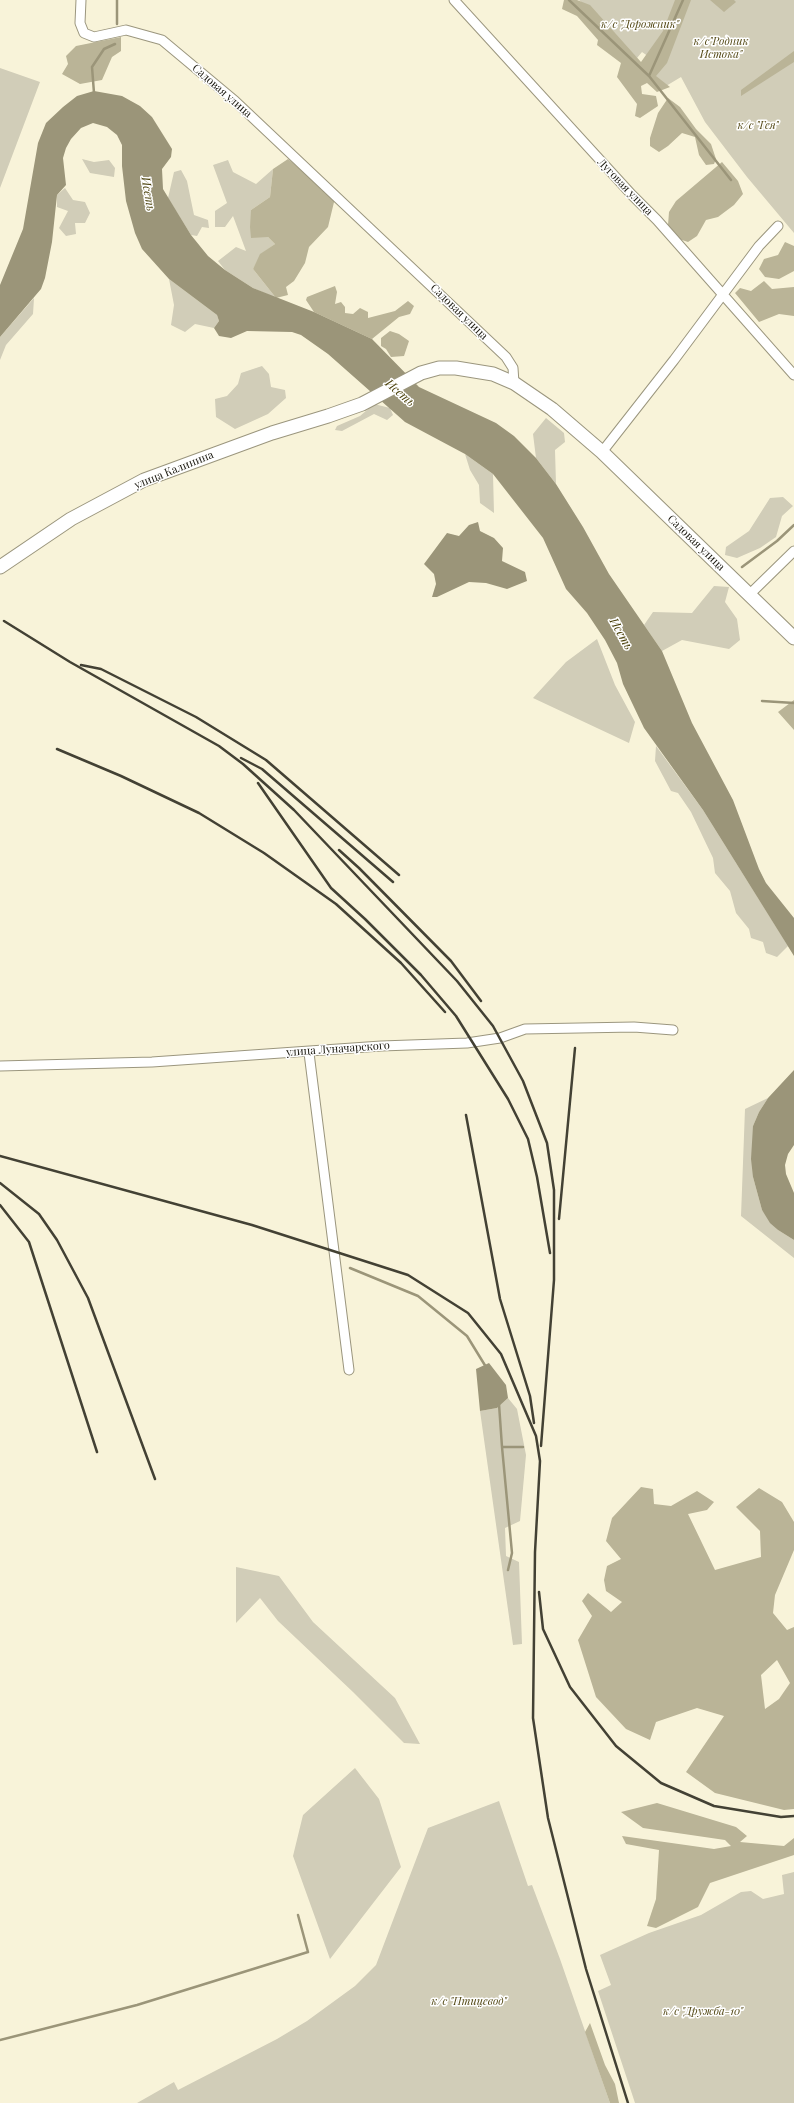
<!DOCTYPE html>
<html>
<head>
<meta charset="utf-8">
<style>
	body { margin:0 }
	canvas { display:block; background:#f8f3d9 }
</style>
</head>
<body>
<canvas width="794" height="2103"></canvas>
<script>
const c = document.querySelector('canvas').getContext('2d');
c.lineJoin = 'round';
function fillPath(path, color) { c.fillStyle = color; c.fill(path, 'evenodd'); }
const toPath = rows => new Path2D(rows.map(r => 'M' + r).join(''));
function strokePath(path, color, width, dash) { c.strokeStyle = color; c.lineWidth = width; c.lineCap = dash ? 'butt' : 'round'; c.setLineDash(dash || []); c.stroke(path); }
function drawText(font, color, halo, rows, align = 'center') {
  c.font = font + ' "Playfair Display",serif'; c.lineWidth = 3; c.setLineDash([]); c.textBaseline = 'middle'; c.strokeStyle = halo; c.fillStyle = color; for (const [text, x, y, turn = 0] of rows) {
    c.save(); c.translate(x, y); c.rotate((+turn || 0) * Math.PI / 180); c.textAlign = isNaN(turn) ? turn : align; if (halo) c.strokeText(text, 0, 0); c.fillText(text, 0, 0); c.restore();
  }
}
fillPath(toPath([
	[579,0,679,0,652,59,642,52,637,58],
	[687,0,794,0,794,233,747,177,705,122,681,77,666,86,653,75],
	[0,68,40,82,0,188],
	[82,159,94,162,109,160,115,168,114,177,90,173],
	[228,160,233,172,256,184,273,169,270,197,251,210,268,237,275,244,261,254,253,269,276,298,253,288,225,270,218,261,236,247,246,251,233,216,225,227,215,227,215,211,227,203,213,165],
	[181,170,187,181,194,215,208,220,209,228,202,227,197,236,191,235,168,198,174,172],
	[65,188,73,200,85,202,90,213,85,223,75,223,76,234,66,236,59,228,68,211,57,207,57,195],
	[169,279,217,315,219,321,214,328,195,324,185,332,171,325,174,305],
	[34,298,33,314,6,345,0,360,0,337],
	[262,366,269,374,271,387,285,390,286,398,268,414,235,429,216,417,215,399,227,396,238,384,241,373],
	[374,404,390,408,393,415,387,420,374,414,342,431,335,430,337,426,360,416],
	[546,418,564,433,565,442,555,450,556,484,536,458,533,434],
	[465,454,493,474,494,513,480,503,479,485,470,470],
	[783,497,793,506,782,516,776,537,760,548,737,558,725,555,726,547,749,531,770,498],
	[714,586,729,587,725,602,737,619,740,640,729,649,682,640,662,651,644,625,653,612,692,613],
	[597,639,615,685,635,722,629,743,533,698,566,662],
	[656,746,703,810,788,946,777,957,766,953,763,942,751,938,749,929,736,913,730,891,715,873,713,858,691,812,678,793,671,791,655,761],
	[768,1098,759,1112,753,1126,753,1177,762,1210,778,1230,794,1240,794,1258,741,1216,745,1109],
	[508,1398,517,1409,526,1455,520,1521,505,1528,506,1556,519,1562,522,1644,513,1645,480,1411,497,1408],
	[236,1567,279,1576,313,1622,395,1698,420,1744,404,1743,353,1692,278,1621,260,1598,236,1623],
	[355,1768,379,1799,401,1867,330,1959,293,1856,303,1815],
	[499,1801,528,1886,532,1885,560,1959,610,2103,137,2103,174,2082,178,2090,277,2039,307,2021,355,1986,376,1965,428,1828],
	[794,1872,794,2103,635,2103,598,1991,611,1985,600,1955,649,1933,701,1915,741,1892,751,1891,763,1899,784,1894,782,1875]
]), '#d1cdb8');
fillPath(toPath([
	[564,0,577,0,590,5,641,62,663,31,675,0,691,0,667,63,656,76,670,87,657,92,647,83,641,86,642,94,656,96,658,106,640,118,635,116,637,104,617,77,621,63,597,45,598,40,577,16,562,9],
	[710,0,734,0,736,2,724,12],
	[121,37,121,51,112,57,102,80,80,84,62,74,68,64,66,56,76,46],
	[794,51,794,62,741,96,741,90],
	[668,98,680,107,696,129,711,144,716,159,714,164,706,165,699,155,695,137,682,133,668,146,659,152,650,146,650,138,658,113],
	[288,159,335,198,328,227,309,247,305,263,294,281,286,287,288,295,276,298,253,269,260,254,275,244,268,237,251,238,250,227,251,210,270,197,273,169],
	[722,162,738,181,743,194,734,205,718,217,706,220,697,236,688,242,676,238,668,225,669,212,676,201],
	[785,242,794,246,794,271,779,279,765,277,759,269,764,259,778,255],
	[764,281,772,289,794,287,794,316,779,314,759,322,735,293,740,288,751,291],
	[335,286,337,292,335,304,341,302,345,307,345,313,353,314,360,308,368,312,368,318,395,311,408,301,414,306,410,314,399,317,372,339,314,312,306,300,307,297],
	[390,331,399,334,409,341,404,356,391,357,386,349,381,346,381,338],
	[794,700,794,730,778,712],
	[641,1487,653,1489,654,1504,671,1506,697,1491,714,1502,707,1510,688,1514,715,1570,761,1557,760,1531,736,1507,759,1488,782,1502,794,1522,794,1550,775,1595,773,1613,787,1630,794,1627,794,1809,784,1810,715,1793,686,1772,724,1716,697,1708,656,1722,650,1740,626,1729,596,1697,578,1640,592,1616,582,1601,588,1593,611,1612,622,1602,606,1591,604,1580,607,1566,621,1559,606,1541,612,1518],
	[777,1660,790,1683,779,1699,765,1709,761,1675],
	[657,1803,736,1827,747,1836,740,1842,784,1846,794,1838,794,1855,710,1883,698,1907,656,1928,647,1926,656,1899,659,1850,626,1844,622,1836,714,1849,731,1846,725,1840,643,1828,621,1812],
	[590,2023,605,2065,615,2084,619,2103,610,2103,585,2032]
]), '#bab497');
fillPath(toPath([
	[94,91,122,96,140,106,152,117,172,149,171,157,162,169,163,189,191,235,208,256,225,270,253,288,314,312,372,339,419,387,496,423,514,436,536,458,556,484,583,527,609,574,662,651,692,723,733,800,759,869,766,883,794,918,794,956,703,810,644,728,623,684,617,663,605,640,587,613,566,589,543,538,493,474,465,454,405,422,328,354,301,335,292,332,247,331,231,338,219,336,214,328,219,321,217,315,169,279,142,249,135,233,126,201,122,166,122,145,117,135,107,127,93,123,81,128,71,139,66,148,63,158,66,185,57,195,52,242,45,278,41,289,0,337,0,285,23,229,38,143,46,123,63,107,77,96],
	[478,522,480,531,494,538,503,548,502,561,525,572,527,581,507,589,486,583,469,582,437,597,432,597,436,584,434,574,424,564,447,533,459,536,469,525],
	[794,1070,794,1145,788,1154,785,1165,786,1174,794,1193,794,1240,778,1230,770,1223,762,1210,753,1177,751,1159,753,1126,759,1112,768,1098],
	[489,1363,506,1385,508,1398,497,1408,480,1411,476,1369]
]), '#9b9579');
strokePath(toPath([
	[569,0,649,76,731,180],
	[117,24,117,0],
	[649,76,683,0],
	[94,93,92,67,104,49,115,44],
	[742,567,777,541,794,525],
	[762,701,794,703],
	[350,1268,418,1296,467,1336,486,1367],
	[499,1404,502,1447],
	[508,1570,512,1553,502,1447,523,1447],
	[0,2040,137,2005,308,1952,298,1915]
]), '#9b9579', 2.5);
const minor = toPath([
	[81,0,80,23,84,33,94,37,126,30,162,40,235,101,506,357,513,368,514,383],
	[454,0,632,195,657,220,794,375],
	[602,452,674,360,759,246,778,226],
	[750,594,794,551],
	[309,1053,349,1370],
	[0,1066,152,1062,381,1046,467,1043,500,1038,525,1029,634,1027,673,1030]
]);
const secondary = toPath([
	[0,567,71,519,144,480,272,433,328,416,362,404,421,373,439,368,456,368,493,374,514,383,552,409,602,452,794,638]
]);
strokePath(minor, '#9b967e', 11);
strokePath(secondary, '#9b967e', 15);
strokePath(minor, '#fff', 9);
strokePath(secondary, '#fff', 13);
strokePath(toPath([
	[4,621,70,662,219,746,243,764,294,810,457,981,493,1026,523,1081,547,1143,554,1190,554,1280,541,1446],
	[81,665,101,669,196,717,266,760,399,875],
	[57,749,121,776,199,813,264,853,336,904,401,963,445,1012],
	[241,758,262,769,393,882],
	[258,783,331,888,365,919,421,975,456,1016,508,1099,528,1139,537,1177,550,1253],
	[339,850,359,868,451,961,481,1001],
	[466,1115,500,1299,530,1396,534,1423],
	[0,1156,252,1225,408,1275,468,1313,501,1354,536,1436,540,1461,535,1552,533,1718,548,1818,586,1969,628,2103],
	[0,1183,39,1214,57,1240,88,1298,155,1479],
	[0,1205,29,1242,97,1452],
	[559,1219,575,1048],
	[539,1592,543,1629,570,1687,616,1746,661,1783,714,1806,781,1817,794,1816]
]), '#434134', 2.5);
drawText('italic 11px', '#554a17', '#fff', [
	["к/с \"Дорожник\"",640,25],
	["к/с\"Родник",721,42],
	["Истока\"",721,55],
	["к/с \"Гея\"",758,126],
	["к/с \"Птицевод\"",469,2002],
	["к/с \"Дружба-10\"",703,2012]
]);
drawText('11px', '#17150c', '#fff', [
	["Садовая улица",222,91,41],
	["Луговая улица",625,187,46],
	["Садовая улица",459,312,44],
	["улица Калинина",174,470,-22],
	["Садовая улица",696,543,44],
	["улица Луначарского",338,1049,-4]
]);
drawText('italic 12px', '#473d05', '#fff', [
	["Исеть",148,194,81],
	["Исеть",400,393,41],
	["Исеть",621,634,61]
]);
</script>
</body>
</html>
